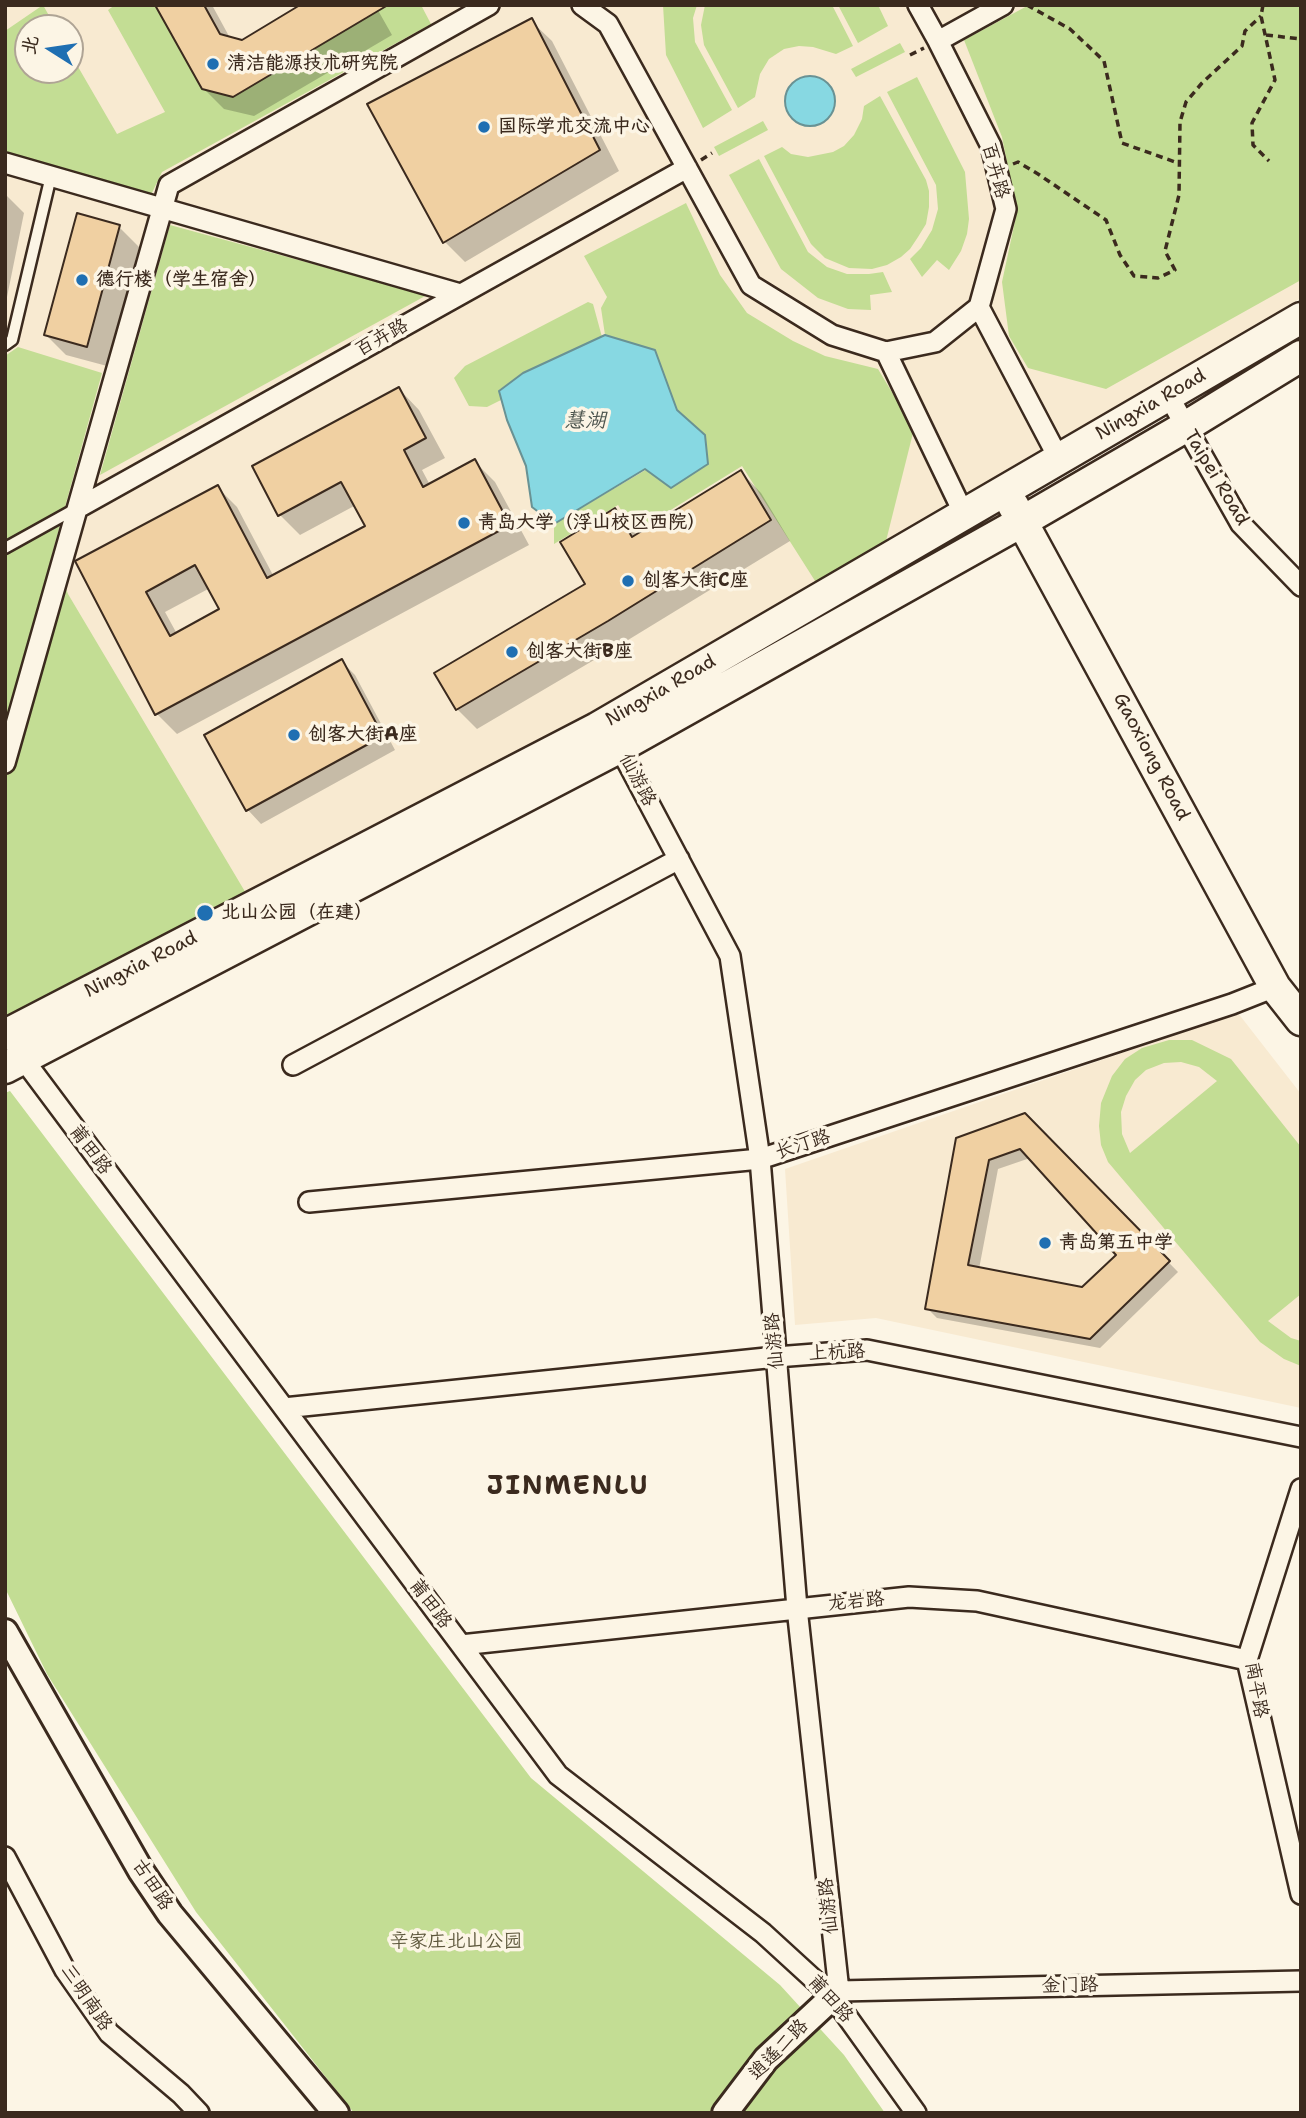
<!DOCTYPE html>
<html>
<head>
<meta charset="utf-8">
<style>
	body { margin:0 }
	#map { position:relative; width:1306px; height:2118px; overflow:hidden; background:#fcf5e5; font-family:"Shantell Sans","LXGW WenKai TC",sans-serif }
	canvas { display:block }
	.frame { position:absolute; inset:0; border:7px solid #3b2a1e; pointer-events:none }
	.north { position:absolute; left:14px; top:14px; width:70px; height:70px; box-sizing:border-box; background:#fcf5e5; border:2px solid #afa495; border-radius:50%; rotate:282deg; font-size:19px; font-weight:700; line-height:28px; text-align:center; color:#3b2a1e }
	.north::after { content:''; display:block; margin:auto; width:24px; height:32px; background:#1f6fb2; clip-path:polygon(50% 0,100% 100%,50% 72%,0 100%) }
</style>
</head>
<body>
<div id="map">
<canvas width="1306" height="2118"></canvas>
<div class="frame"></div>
<div class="north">北</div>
</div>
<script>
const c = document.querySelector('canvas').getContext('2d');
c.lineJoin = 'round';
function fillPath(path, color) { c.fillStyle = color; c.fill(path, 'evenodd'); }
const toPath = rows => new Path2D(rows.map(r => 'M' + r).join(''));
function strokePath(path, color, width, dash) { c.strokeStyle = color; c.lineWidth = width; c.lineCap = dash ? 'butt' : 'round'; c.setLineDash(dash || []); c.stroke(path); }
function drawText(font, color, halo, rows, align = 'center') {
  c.font = font + ' "Shantell Sans","LXGW WenKai TC",sans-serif'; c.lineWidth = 7; c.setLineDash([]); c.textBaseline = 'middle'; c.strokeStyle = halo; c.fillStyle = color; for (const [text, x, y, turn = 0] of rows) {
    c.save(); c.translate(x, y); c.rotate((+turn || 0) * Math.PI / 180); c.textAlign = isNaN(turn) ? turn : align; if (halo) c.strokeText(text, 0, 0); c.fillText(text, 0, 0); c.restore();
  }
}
fillPath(toPath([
	[5,5,1301,5,1301,298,962,501,617,701,5,1026],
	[28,28,70,28,70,70,28,70],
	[1238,1013,1301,1094,1301,1408,876,1318,795,1325,785,1169]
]), '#f8ead1');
fillPath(toPath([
	[43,5,56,28,28,28,28,70,70,70,70,53,117,134,165,112,108,10,115,5,155,5,202,89,233,97,373,14,368,5,421,5,431,24,162,172,151,195,5,152,5,31],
	[663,5,697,5,693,18,695,42,732,110,703,128,666,55],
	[705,5,832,5,853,46,836,54,813,47,799,46,784,49,769,59,760,74,755,97,738,108,704,45,701,25],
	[838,5,878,5,888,26,858,43],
	[1029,5,1301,5,1301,280,1106,389,1028,368,1009,336,1002,282,1017,212,1002,137,964,40],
	[900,43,905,52,856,77,851,69],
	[917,77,965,172,969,219,967,234,961,251,949,270,937,260,922,277,910,259,921,248,932,230,938,209,936,185,887,92],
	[880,96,926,180,929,191,929,207,926,224,918,237,910,249,901,257,887,265,872,269,849,268,825,258,811,244,764,156,782,147,791,154,808,157,833,152,844,146,854,135,862,119,864,106],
	[763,121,768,130,719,156,714,147],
	[759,159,808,252,827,267,847,274,869,274,883,272,892,292,870,295,871,310,848,309,818,298,781,269,729,175],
	[686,203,720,275,747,313,793,341,825,356,878,369,914,429,885,545,817,584,742,466,635,532,618,505,554,544,554,524,705,435,677,410,655,350,605,335,601,308,607,297,584,256],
	[170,225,427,295,100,475],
	[588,302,593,304,602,337,523,373,499,390,501,400,487,407,469,406,454,378,465,366],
	[18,347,102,373,52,554,68,594,247,895,5,1026,5,356],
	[1169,1040,1192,1040,1231,1059,1301,1147,1301,1294,1268,1321,1291,1338,1301,1341,1301,1366,1284,1359,1260,1342,1108,1162,1101,1145,1099,1126,1101,1103,1112,1076,1125,1059,1142,1048],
	[1181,1062,1199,1067,1217,1081,1130,1153,1122,1134,1121,1112,1126,1096,1135,1080,1146,1070,1164,1063],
	[10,1091,531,1778,780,1985,844,2055,885,2113,354,2113,196,1912,47,1674,5,1588,5,1093]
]), '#c3dd94');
const water = toPath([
	'785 101a25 25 0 1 1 50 0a25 25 0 1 1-50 0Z',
	[605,335,655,350,677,410,705,435,708,464,671,488,645,469,554,524,532,507,526,466,507,420,499,391,523,373,605,335]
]);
fillPath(water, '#87d8e2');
strokePath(water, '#699294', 2);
fillPath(toPath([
	[157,5,212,5,230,38,242,41,375,5,392,35,254,116,224,109,203,88],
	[531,21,552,41,619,171,465,262,445,242],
	[5,194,24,213,5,307],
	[119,227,139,247,107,366,66,355,46,335],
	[399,389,419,410,445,458,422,470,430,485,475,462,495,482,529,545,177,734,157,714,77,564,217,487,237,507,274,577,367,527,356,505,300,535,280,515],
	[210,588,221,610,177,634,165,612],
	[741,472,761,493,790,541,628,640,477,729,457,709,587,584,614,510,638,536],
	[341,661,355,675,395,750,261,824,248,810,207,735],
	[1024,1115,1178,1272,1100,1348,937,1318,927,1308,958,1140],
	[1030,1158,1119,1256,1083,1289,979,1269,998,1169]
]), '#0003');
const building = toPath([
	[155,5,204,5,220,34,242,40,300,5,388,5,233,97,202,89,155,5],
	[532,18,600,150,443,243,367,104,532,18],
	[77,213,120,225,87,347,44,335,77,213],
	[399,387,426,438,404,450,423,487,475,459,510,525,155,715,75,561,218,485,267,578,365,526,341,482,278,516,252,466,399,387],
	[195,565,219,609,170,636,146,592,195,565],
	[741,470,771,520,608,621,456,710,434,673,585,584,560,542,615,508,632,537,741,470],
	[342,659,383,736,246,811,204,735,342,659],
	[1025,1113,1170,1261,1090,1339,925,1309,956,1138,1025,1113],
	[1020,1149,1116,1255,1082,1287,968,1265,989,1160,1020,1149]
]);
fillPath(building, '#f0d0a2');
strokePath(building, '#3b2a1e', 2);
const service = toPath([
	[5,345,12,340,51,176],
	[5,548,77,508]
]);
const minor = toPath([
	[582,5,608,24,751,285,832,335,886,352,963,512],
	[918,5,938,41,991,146,1006,209,979,307,1059,459],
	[938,41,1003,5],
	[5,163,460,294],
	[886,352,935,342,979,307],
	[1168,395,1241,524,1301,586],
	[78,508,687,168],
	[615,739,730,956,760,1159,797,1608,839,1991,1301,1981],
	[5,763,169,185,489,5],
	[18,1052,558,1775,763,1933,833,1997,916,2113],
	[293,1065,679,859],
	[309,1202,760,1159,1232,1004,1275,987],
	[284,1408,776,1357,867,1350,1301,1437],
	[1301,1489,1247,1660,1301,1894],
	[461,1645,909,1597,977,1601,1247,1660],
	[5,1857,65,1970,109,2033,181,2094,199,2113]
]);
const tertiary = toPath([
	[5,1632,141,1871,170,1914,336,2113],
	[725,2113,766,2059,839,1991]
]);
const primary = toPath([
	[1013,505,1275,987,1301,1020],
	[5,1035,597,728,1301,318],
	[5,1068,611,752,1023,521,1185,427,1301,356]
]);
strokePath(service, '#3b2a1e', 15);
strokePath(minor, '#3b2a1e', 24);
strokePath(tertiary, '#3b2a1e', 30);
strokePath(primary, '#3b2a1e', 35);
strokePath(toPath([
	[1027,5,1070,29,1104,61,1122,143,1178,163],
	[1263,5,1261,16,1275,80,1252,123,1253,145,1269,161],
	[1266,35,1301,39],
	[910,55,924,48],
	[701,160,712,153],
	[1013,164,1018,162,1038,174,1106,220,1120,255,1134,276,1158,278,1175,270,1165,251,1179,195,1180,122,1186,102,1202,83,1242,46,1245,31,1261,16]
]), '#3b2a1e', 3.5, [7, 5]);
strokePath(service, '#fcf5e5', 10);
strokePath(minor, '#fcf5e5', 19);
strokePath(tertiary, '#fcf5e5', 24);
strokePath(primary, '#fcf5e5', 30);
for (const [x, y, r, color] of [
	[213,64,7,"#1f6fb2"],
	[484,127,7,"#1f6fb2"],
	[82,280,7,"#1f6fb2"],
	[464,523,7,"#1f6fb2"],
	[628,581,7,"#1f6fb2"],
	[512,652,7,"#1f6fb2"],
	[294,735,7,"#1f6fb2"],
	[205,913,9,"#1f6fb2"],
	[1045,1243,7,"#1f6fb2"]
]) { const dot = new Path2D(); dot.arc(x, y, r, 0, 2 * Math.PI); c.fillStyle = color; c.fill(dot); strokePath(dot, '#fcf5e5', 2.5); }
drawText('bold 19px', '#3b2a1e', '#fcf5e5', [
	["清洁能源技术研究院",227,64],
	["国际学术交流中心",498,127],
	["德行楼（学生宿舍）",96,280],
	["青岛大学（浮山校区西院）",478,523],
	["创客大街C座",642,581],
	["创客大街B座",526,652],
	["创客大街A座",308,735],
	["北山公园（在建）",221,913],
	["青岛第五中学",1059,1243]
], 'left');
drawText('19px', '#3b2a1e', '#fcf5e5', [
	["百卉路",995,171,75],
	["百卉路",382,338,-29],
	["Ningxia Road",1151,405,-30],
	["Taipei Road",1216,478,59],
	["Ningxia Road",661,691,-30],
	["Gaoxiong Road",1151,757,62],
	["仙游路",637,780,62],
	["Ningxia Road",141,965,-27],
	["长汀路",803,1145,-18],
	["莆田路",90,1150,53],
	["仙游路",775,1341,-95],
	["上杭路",837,1353,-3],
	["龙岩路",856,1602,-5],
	["莆田路",430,1604,53],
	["南平路",1256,1690,80],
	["古田路",152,1885,57],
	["仙游路",829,1906,-96],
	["金门路",1070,1986,-1],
	["三明南路",86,1998,56],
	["莆田路",830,1999,48],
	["逍遥二路",779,2050,-46]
]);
drawText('19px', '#5d573c', '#fcf5e5', [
	["辛家庄北山公园",456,1942]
]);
drawText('italic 21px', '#4e564f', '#fcf5e5', [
	["慧湖",585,422]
]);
c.letterSpacing = '2px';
drawText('bold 26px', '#3b2a1e', '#fcf5e5', [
	["JINMENLU",568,1487]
]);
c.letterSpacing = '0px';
</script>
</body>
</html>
